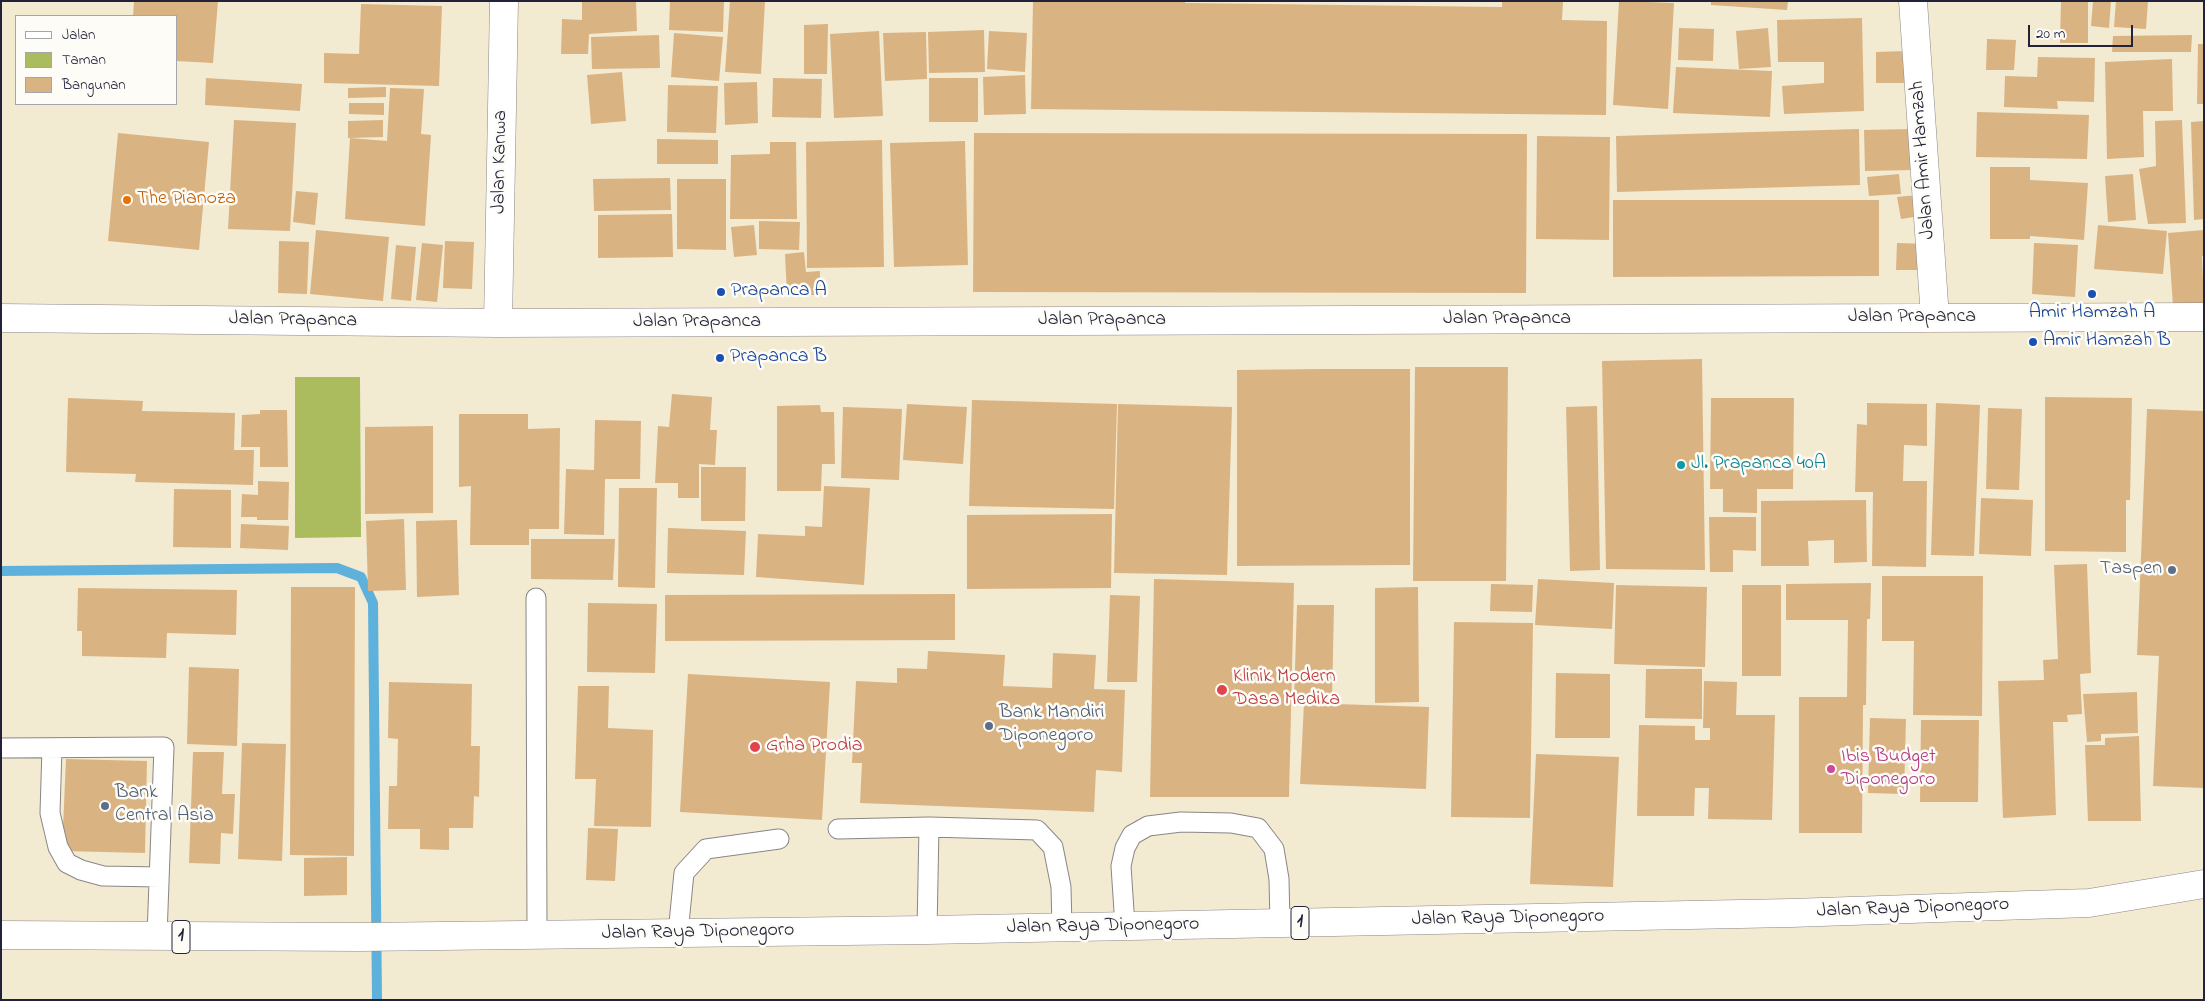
<!DOCTYPE html>
<html>
<head>
<meta charset="utf-8">
<style>
	body { margin:0 }
	#map { position:relative; width:2205px; height:1001px; overflow:hidden; background:#f3ead2; font-family:"Indie Flower",sans-serif }
	canvas { display:block }
	.frame { position:absolute; inset:0; border:2px solid #22223b; pointer-events:none }
	.legend { position:absolute; left:15px; top:15px; width:162px; height:90px; box-sizing:border-box; background:#fdfcf7; border:1px solid #a5a5ac; margin:0; padding:6px 9px; list-style:none; font-size:15px; color:#22223b }
	.legend li { display:flex; align-items:center; gap:10px; height:25px }
	.legend b { width:25px; border:1px solid #a5a5ac }
	.scale { position:absolute; left:2028px; top:25px; width:105px; height:22px; box-sizing:border-box; border:2px solid #22223b; border-top:0; padding-left:6px; font-size:15px; line-height:18px; white-space:nowrap; color:#22223b; -webkit-text-stroke:4px #fdfcf7; paint-order:stroke }
</style>
</head>
<body>
<div id="map">
<canvas width="2205" height="1001"></canvas>
<div class="frame"></div>
<ul class="legend">
<li><b style="height:6px;background:#fff"></b>Jalan</li>
<li><b style="height:14px;background:#abbc5f"></b>Taman</li>
<li><b style="height:14px;background:#dab383"></b>Bangunan</li>
</ul>
<div class="scale">20 m</div>
</div>
<script>
const c = document.querySelector('canvas').getContext('2d');
c.lineJoin = 'round';
function fillPath(path, color) { c.fillStyle = color; c.fill(path, 'evenodd'); }
const toPath = rows => new Path2D(rows.map(r => 'M' + r).join(''));
function strokePath(path, color, width, dash) { c.strokeStyle = color; c.lineWidth = width; c.lineCap = dash ? 'butt' : 'round'; c.setLineDash(dash || []); c.stroke(path); }
function drawText(font, color, halo, rows, align = 'center') {
  c.font = font + ' "Indie Flower",sans-serif'; c.lineWidth = 5; c.setLineDash([]); c.textBaseline = 'middle'; c.strokeStyle = halo; c.fillStyle = color; for (const [text, x, y, turn = 0] of rows) {
    c.save(); c.translate(x, y); c.rotate((+turn || 0) * Math.PI / 180); c.textAlign = isNaN(turn) ? turn : align; if (halo) c.strokeText(text, 0, 0); c.fillText(text, 0, 0); c.restore();
  }
}
fillPath(toPath([
	[295,377,360,377,361,537,295,538]
]), '#abbc5f');
strokePath(toPath([
	[1,571,337,568,361,577,373,603,377,1000]
]), '#5eb1da', 10);
fillPath(toPath([
	[134,1,218,1,213,63,176,61,176,16,133,16],
	[582,1,636,1,637,31,589,34,588,54,561,54,562,19,582,20],
	[670,1,724,1,723,32,669,30],
	[730,1,765,1,761,74,725,72],
	[1033,1,1185,1,1185,3,1502,7,1502,1,1563,1,1562,20,1607,21,1606,115,1031,109],
	[1619,1,1674,3,1668,109,1613,105],
	[1711,1,1788,1,1787,10,1711,5],
	[2061,1,2088,1,2088,43,2060,43],
	[2093,1,2111,1,2109,28,2091,26],
	[2116,1,2148,1,2146,29,2114,27],
	[361,4,442,6,439,86,324,83,324,53,359,54],
	[1862,18,1864,111,1784,114,1782,86,1824,83,1824,62,1778,62,1777,20],
	[828,24,827,74,804,74,804,25],
	[1679,28,1714,29,1713,61,1678,60],
	[1768,28,1771,67,1739,69,1736,31],
	[984,30,985,72,929,73,928,32],
	[879,31,883,116,834,118,830,34],
	[989,31,1027,33,1025,72,987,69],
	[926,32,927,79,885,81,883,33],
	[674,33,723,37,719,81,671,77],
	[659,35,660,68,592,69,591,37],
	[2192,35,2191,52,2112,52,2113,36],
	[1987,39,2016,40,2014,70,1986,70],
	[2198,44,2204,44,2204,104,2197,104],
	[1906,51,1906,83,1876,83,1876,52],
	[2038,57,2095,58,2094,102,2057,101,2058,109,2004,107,2005,76,2037,77],
	[2172,59,2173,111,2143,111,2144,157,2107,159,2105,62],
	[1676,67,1772,71,1770,117,1673,113],
	[622,72,626,121,591,124,587,75],
	[1025,75,1026,114,984,115,983,77],
	[206,78,302,84,300,111,205,105],
	[773,78,822,79,821,118,772,117],
	[929,78,978,78,978,122,929,122],
	[757,82,758,123,725,125,724,83],
	[668,85,718,86,716,133,667,132],
	[386,87,386,97,348,98,348,88],
	[390,88,424,89,421,134,431,135,425,226,345,219,350,138,387,141],
	[349,103,384,103,384,115,349,114],
	[1977,112,2089,115,2087,159,1976,157],
	[234,120,296,123,290,231,228,229],
	[383,120,383,137,348,138,348,121],
	[2182,120,2186,223,2148,224,2139,169,2156,166,2155,121],
	[2204,121,2204,219,2194,220,2191,122],
	[1859,129,1860,185,1617,192,1616,136],
	[1912,129,1914,170,1865,171,1864,130],
	[118,133,209,142,199,250,108,241],
	[974,133,1527,134,1526,293,973,292],
	[1537,136,1610,137,1609,240,1536,239],
	[657,139,718,140,718,164,657,164],
	[882,140,884,267,807,268,806,142],
	[965,141,968,265,894,267,890,143],
	[770,142,796,142,797,219,730,219,731,155,770,154],
	[1990,167,2030,167,2030,180,2088,183,2084,240,2030,236,2030,239,1990,239],
	[1899,174,1901,194,1869,196,1867,177],
	[2133,174,2136,220,2108,222,2105,176],
	[670,178,671,210,594,211,593,179],
	[677,179,726,179,726,250,677,249],
	[296,191,318,193,315,225,293,222],
	[1917,195,1920,216,1901,219,1897,197],
	[1613,200,1879,200,1879,276,1613,277],
	[672,214,673,257,598,258,598,215],
	[759,221,800,222,799,250,759,249],
	[754,225,757,255,734,257,731,227],
	[2098,225,2167,231,2163,274,2094,269],
	[316,230,389,237,383,301,310,294],
	[2204,230,2204,255,2202,256,2204,304,2173,306,2168,233],
	[279,241,309,242,307,294,278,293],
	[445,241,474,242,472,289,443,288],
	[422,243,443,245,437,302,416,300],
	[1897,243,1928,244,1927,270,1896,270],
	[2034,243,2078,245,2075,297,2032,294],
	[396,245,416,247,411,301,391,299],
	[804,252,806,272,820,271,820,295,787,295,785,254],
	[1702,359,1705,570,1606,569,1602,361],
	[1415,367,1508,367,1506,581,1413,581],
	[1321,369,1410,369,1410,565,1237,566,1237,370],
	[672,394,712,397,710,430,717,430,715,465,699,464,699,498,678,498,678,483,655,483,658,426,669,427],
	[2045,397,2132,398,2130,500,2126,500,2126,552,2045,551],
	[68,398,143,401,142,411,235,413,234,450,254,450,253,485,135,482,136,474,66,472],
	[1711,398,1794,398,1793,489,1757,489,1757,513,1723,512,1723,489,1710,489],
	[972,400,1117,404,1114,509,969,506],
	[1867,403,1927,404,1927,446,1904,445,1903,481,1927,481,1926,567,1872,566,1873,492,1855,492,1857,424,1867,425],
	[1936,403,1980,405,1974,556,1931,555],
	[907,404,967,407,963,464,903,460],
	[1118,404,1232,407,1227,575,1114,573],
	[820,405,821,412,834,412,835,464,822,464,821,491,777,491,777,406],
	[1597,406,1600,570,1570,571,1566,407],
	[843,407,902,409,899,480,841,478],
	[1988,408,2022,409,2019,490,1986,489],
	[2147,409,2204,411,2204,788,2153,786,2159,656,2137,655],
	[260,410,287,410,288,467,260,467,260,447,241,447,242,415,260,414],
	[459,414,528,414,528,429,560,428,559,529,529,529,529,545,470,545,471,486,459,487],
	[595,420,641,421,640,479,605,479,604,535,564,534,566,469,594,470],
	[433,426,433,513,365,514,365,427],
	[701,467,746,467,745,521,701,521],
	[258,481,289,482,288,520,257,520,257,517,241,517,242,494,258,495],
	[824,486,870,488,864,585,756,577,758,534,805,536,805,526,822,527],
	[619,488,657,488,655,588,618,587],
	[174,489,231,490,231,548,173,547],
	[1981,498,2033,500,2031,556,1979,554],
	[1866,500,1867,562,1834,563,1834,540,1808,541,1809,566,1761,566,1761,501],
	[1112,514,1111,588,967,589,967,515],
	[1709,517,1756,517,1756,551,1733,550,1733,572,1710,572],
	[404,519,406,590,368,591,366,521],
	[457,520,459,595,417,597,416,521],
	[241,524,289,526,288,550,240,548],
	[668,528,746,531,744,575,667,573],
	[531,539,615,539,613,580,531,579],
	[2087,564,2091,673,2080,674,2082,714,2067,715,2068,722,2053,722,2056,815,2003,818,1998,681,2044,680,2043,660,2058,659,2054,565],
	[1882,576,1983,576,1982,716,1913,715,1914,641,1882,641],
	[1154,579,1294,583,1289,797,1150,797],
	[1538,579,1614,583,1612,629,1535,625],
	[1871,583,1870,619,1867,619,1866,705,1863,705,1862,833,1799,833,1799,697,1847,697,1848,620,1786,620,1786,584],
	[1491,584,1533,585,1532,612,1490,611],
	[1616,585,1707,587,1705,667,1614,664],
	[1742,585,1781,585,1781,676,1742,676],
	[291,587,355,587,354,856,290,855],
	[1418,587,1419,702,1375,703,1375,588],
	[78,588,237,590,236,635,167,633,166,658,82,656,82,631,77,631],
	[955,594,955,640,665,641,665,595],
	[1110,595,1140,596,1137,682,1107,682],
	[588,603,657,604,655,673,587,672],
	[1297,605,1334,605,1332,701,1294,700],
	[1454,622,1533,623,1530,818,1451,817],
	[928,651,1005,655,1003,686,1052,688,1053,653,1096,655,1094,689,1125,690,1122,772,1096,770,1094,812,860,803,862,763,852,763,856,681,897,683,897,668,927,669],
	[189,667,239,669,237,746,187,744],
	[1646,669,1702,669,1702,719,1645,718],
	[1556,673,1610,674,1610,738,1555,738],
	[688,674,830,682,822,820,680,812],
	[1704,681,1737,682,1736,715,1775,715,1772,820,1708,819,1709,788,1695,788,1694,816,1637,816,1639,725,1695,726,1695,740,1710,740,1710,728,1703,728],
	[389,682,472,684,471,746,480,746,479,797,474,796,473,828,449,828,449,850,420,849,420,829,388,829,389,786,397,786,398,739,388,738],
	[578,686,609,686,608,728,653,730,651,827,594,826,596,779,575,779],
	[2137,692,2138,733,2101,734,2101,741,2087,742,2083,694],
	[1304,703,1429,707,1426,789,1300,784],
	[1870,718,1906,719,1904,794,1868,793],
	[1921,720,1979,720,1978,802,1920,802],
	[2139,736,2141,821,2088,821,2085,745,2105,745,2105,738],
	[242,743,286,744,282,861,238,859],
	[193,752,224,752,222,794,235,794,233,834,221,833,220,864,189,863],
	[1536,754,1619,757,1613,887,1530,884],
	[66,759,147,761,145,853,62,851],
	[588,828,618,829,615,881,586,880],
	[347,857,347,895,304,896,304,858]
]), '#dab383');
const service = toPath([
	[536,598,537,934],
	[1,748,164,747,157,936],
	[52,748,50,813,58,847,67,863,81,870,103,876,159,877],
	[838,829,929,827,1037,830,1053,847,1061,887,1062,928],
	[1125,926,1121,866,1125,848,1132,835,1148,826,1181,822,1231,823,1258,828,1274,849,1279,879,1280,923],
	[927,930,929,827],
	[678,933,684,873,706,849,779,839]
]);
const minor = toPath([
	[1913,1,1935,318],
	[1,318,498,323,2204,317],
	[498,323,504,1]
]);
const trunk = toPath([
	[1,935,360,937,927,930,1791,913,2089,903,2204,884]
]);
strokePath(service, '#8a8686', 21);
strokePath(minor, '#8a8686', 29);
strokePath(trunk, '#8a8686', 29);
strokePath(service, '#fff', 19);
strokePath(minor, '#fff', 28);
strokePath(trunk, '#fff', 28);
for (const [x, y, r, color] of [
	[127,200,5,"#e8710a"],
	[721,292,5,"#1a4fb4"],
	[2092,294,5,"#1a4fb4"],
	[2033,342,5,"#1a4fb4"],
	[720,358,5,"#1a4fb4"],
	[1681,465,5,"#0f9aa8"],
	[2172,570,5,"#5c6f8a"],
	[1222,690,6,"#e0444e"],
	[989,726,5,"#5c6f8a"],
	[755,747,6,"#e0444e"],
	[1831,769,5,"#d1479c"],
	[105,806,5,"#5c6f8a"]
]) { const dot = new Path2D(); dot.arc(x, y, r, 0, 2 * Math.PI); c.fillStyle = color; c.fill(dot); strokePath(dot, '#fdfcf7', 2); }
for (const [x, y, w] of [
	[1300,923,18],
	[181,937,18]
]) { const box = new Path2D(); box.roundRect(x - w / 2, y - 16.5, w, 33, 4); c.fillStyle = '#fdfcf7'; c.fill(box); strokePath(box, '#22223b', 1); }
drawText('bold 19px', '#22223b', null, [
	["1",1300,923],
	["1",181,937]
]);
drawText('20px', '#22223b', '#fdfcf7', [
	["Jalan Amir Hamzah",1924,160,-94],
	["Jalan Kanwa",501,162,-89],
	["Jalan Prapanca",1912,318],
	["Jalan Prapanca",1507,320],
	["Jalan Prapanca",293,321,1],
	["Jalan Prapanca",1102,321],
	["Jalan Prapanca",697,323],
	["Jalan Raya Diponegoro",1913,909,-2],
	["Jalan Raya Diponegoro",1508,919,-1],
	["Jalan Raya Diponegoro",1103,927,-1],
	["Jalan Raya Diponegoro",698,933,-1]
]);
drawText('20px', '#c56008', '#fdfcf7', [
	["The Pianoza",137,200]
], 'left');
drawText('20px', '#164399', '#fdfcf7', [
	["Prapanca A",731,292],
	["Amir Hamzah A",2092,314,"center"],
	["Amir Hamzah B",2043,342],
	["Prapanca B",730,358]
], 'left');
drawText('20px', '#0d838f', '#fdfcf7', [
	["Jl. Prapanca 40A",1691,465]
], 'left');
drawText('20px', '#4e5e75', '#fdfcf7', [
	["Taspen",2162,570,"right"],
	["Bank Mandiri",999,714],
	["Diponegoro",999,737],
	["Bank",115,794],
	["Central Asia",115,817]
], 'left');
drawText('20px', '#be3a42', '#fdfcf7', [
	["Klinik Modern",1233,678],
	["Dasa Medika",1233,701],
	["Grha Prodia",766,747]
], 'left');
drawText('20px', '#b23c85', '#fdfcf7', [
	["Ibis Budget",1841,758],
	["Diponegoro",1841,781]
], 'left');
</script>
</body>
</html>
